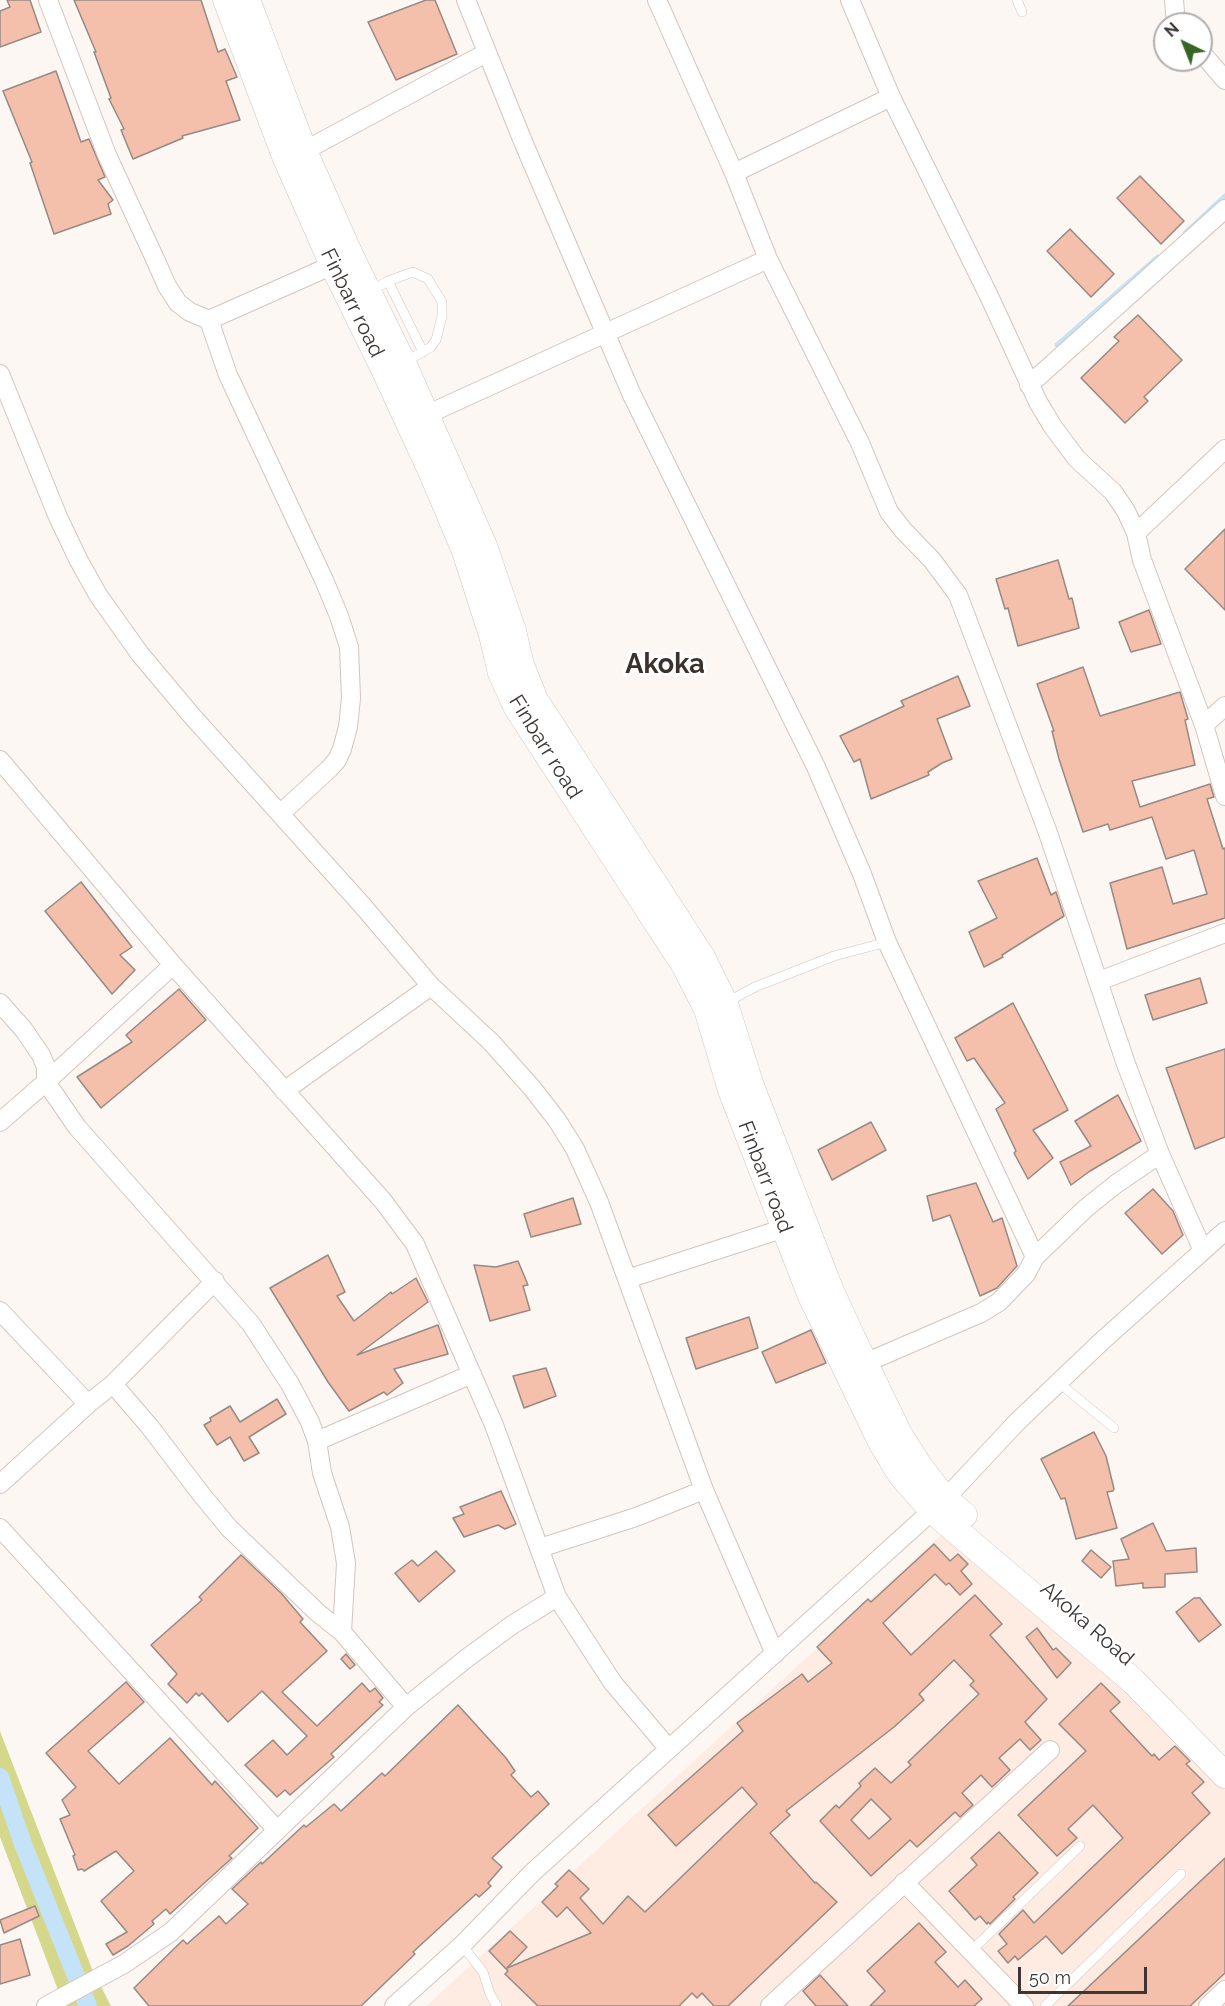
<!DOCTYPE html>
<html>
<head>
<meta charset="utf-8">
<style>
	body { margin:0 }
	#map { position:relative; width:1225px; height:2006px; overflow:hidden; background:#fdf7f4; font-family:Raleway,sans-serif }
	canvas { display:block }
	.north { position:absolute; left:1153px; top:12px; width:60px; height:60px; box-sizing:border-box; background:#fff; border:2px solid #b1afae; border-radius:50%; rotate:317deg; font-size:16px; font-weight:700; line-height:24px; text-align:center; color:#3c3634 }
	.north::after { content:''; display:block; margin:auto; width:21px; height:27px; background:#376524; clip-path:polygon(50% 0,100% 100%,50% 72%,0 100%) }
	.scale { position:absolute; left:1018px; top:1967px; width:129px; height:27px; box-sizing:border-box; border:3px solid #3c3634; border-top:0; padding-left:8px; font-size:18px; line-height:21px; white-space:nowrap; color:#3c3634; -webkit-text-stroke:4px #fff; paint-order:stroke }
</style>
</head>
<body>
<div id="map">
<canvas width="1225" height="2006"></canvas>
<div class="north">N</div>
<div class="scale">50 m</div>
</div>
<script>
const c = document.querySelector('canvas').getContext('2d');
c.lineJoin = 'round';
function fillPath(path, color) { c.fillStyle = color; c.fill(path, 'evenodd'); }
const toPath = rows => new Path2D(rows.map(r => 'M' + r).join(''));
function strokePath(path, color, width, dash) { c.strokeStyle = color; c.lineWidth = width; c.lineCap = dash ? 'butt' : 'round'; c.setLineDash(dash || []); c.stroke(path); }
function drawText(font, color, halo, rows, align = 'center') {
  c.font = font + ' Raleway,sans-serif'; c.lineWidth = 6; c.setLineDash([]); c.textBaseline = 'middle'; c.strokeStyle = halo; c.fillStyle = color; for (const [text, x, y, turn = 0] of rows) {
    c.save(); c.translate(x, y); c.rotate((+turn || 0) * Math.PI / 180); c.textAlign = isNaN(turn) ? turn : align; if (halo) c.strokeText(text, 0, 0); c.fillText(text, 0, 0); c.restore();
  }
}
fillPath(toPath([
	[944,1532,1136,1696,1225,1791,1225,2006,426,2006]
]), '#feece3');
fillPath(toPath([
	[0,1731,92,1969,111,2006,64,2006,0,1837]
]), '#d5d88a');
strokePath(toPath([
	[1185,233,1225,196],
	[1057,345,1158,257]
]), '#c4e3f9', 5);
strokePath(toPath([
	[0,1777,23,1844,88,2006]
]), '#c4e3f9', 18);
const building = toPath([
	[7,0,30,0,41,32,0,47,0,11,10,7,7,0],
	[74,0,201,0,218,52,225,49,237,77,226,81,240,120,182,136,183,138,133,159,121,130,124,129,109,99,111,98,94,52,96,52,74,0],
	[426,0,435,0,457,54,396,80,368,22,426,0],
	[56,71,81,142,89,139,105,177,98,180,113,200,108,204,111,214,54,234,30,163,32,162,3,91,56,71],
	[1140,176,1184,221,1161,244,1117,198,1140,176],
	[1070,229,1114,274,1091,297,1047,251,1070,229],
	[1138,315,1182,360,1144,397,1148,401,1125,423,1081,378,1119,341,1114,337,1138,315],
	[1225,529,1225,610,1185,569,1225,529],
	[1058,560,1069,599,1072,598,1079,628,1018,646,1008,608,1005,609,996,579,1058,560],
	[1149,610,1161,644,1131,652,1119,622,1149,610],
	[1083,667,1100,716,1180,692,1188,719,1185,720,1195,765,1132,781,1140,807,1210,784,1214,797,1207,799,1223,849,1225,848,1225,918,1127,949,1110,883,1162,867,1173,904,1207,894,1194,850,1166,859,1152,817,1110,830,1108,824,1083,832,1059,759,1052,731,1054,731,1037,684,1083,667],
	[958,676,970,706,937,719,952,759,942,763,928,772,929,775,871,799,860,759,854,762,840,736,904,706,901,701,958,676],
	[1037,858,1051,895,1056,892,1064,916,1002,955,1003,957,984,967,969,932,997,918,978,881,1037,858],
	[81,882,132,947,120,955,135,970,112,994,45,911,81,882],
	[1200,978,1207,1003,1153,1020,1145,995,1200,978],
	[179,989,206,1020,101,1108,77,1077,132,1042,126,1035,179,989],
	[1013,1003,1068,1110,1033,1130,1053,1158,1028,1179,1014,1153,1016,1151,996,1109,1005,1103,974,1058,967,1061,955,1038,1013,1003],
	[1225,1049,1225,1137,1195,1149,1166,1068,1225,1049],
	[1118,1095,1141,1141,1090,1171,1071,1185,1060,1162,1091,1146,1075,1121,1118,1095],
	[871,1122,886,1150,832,1180,818,1150,871,1122],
	[976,1183,993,1222,1002,1218,1017,1266,997,1288,980,1296,950,1215,933,1221,927,1196,976,1183],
	[1153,1189,1173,1211,1183,1235,1162,1254,1125,1213,1153,1189],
	[573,1198,581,1224,531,1237,524,1214,573,1198],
	[328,1255,345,1292,337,1296,354,1321,391,1292,392,1294,416,1278,428,1302,357,1355,438,1325,448,1354,394,1369,403,1383,387,1395,384,1392,349,1411,328,1382,270,1288,328,1255],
	[518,1261,528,1285,523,1286,530,1310,490,1321,474,1265,496,1267,518,1261],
	[749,1317,758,1348,696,1369,686,1338,749,1317],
	[811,1330,826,1363,776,1383,762,1352,811,1330],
	[546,1368,556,1396,524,1408,513,1376,546,1368],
	[277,1399,286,1414,249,1437,259,1453,244,1461,230,1437,217,1445,204,1425,211,1421,210,1418,230,1406,240,1422,277,1399],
	[1094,1432,1106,1456,1114,1489,1113,1491,1107,1492,1117,1528,1076,1539,1065,1498,1061,1499,1041,1459,1094,1432],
	[501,1491,516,1524,505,1529,498,1525,464,1537,453,1518,464,1514,460,1507,501,1491],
	[1153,1523,1166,1551,1196,1548,1197,1572,1165,1574,1165,1587,1143,1588,1143,1583,1116,1586,1113,1561,1129,1559,1121,1539,1153,1523],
	[934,1544,950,1561,958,1554,968,1564,961,1571,972,1584,960,1595,949,1583,946,1585,935,1574,883,1623,911,1655,975,1595,1002,1624,990,1635,1047,1699,1025,1722,1041,1740,1030,1750,1020,1739,999,1758,1010,1770,992,1787,981,1775,962,1793,973,1805,960,1817,955,1812,917,1847,910,1840,871,1876,820,1821,836,1805,839,1808,861,1786,859,1783,875,1768,891,1783,911,1765,908,1762,979,1694,970,1685,974,1681,954,1660,919,1694,924,1700,894,1727,786,1811,790,1815,770,1833,815,1883,816,1882,837,1902,728,2006,714,2006,702,1993,697,1998,692,1993,679,2006,538,2006,505,1974,508,1971,489,1951,510,1931,527,1947,507,1968,591,1933,567,1907,557,1917,542,1902,558,1886,555,1884,569,1870,589,1889,580,1898,603,1924,628,1896,645,1912,757,1804,742,1787,676,1846,648,1815,743,1731,737,1723,802,1674,808,1682,832,1663,817,1647,868,1599,871,1602,934,1544],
	[871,1799,891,1819,869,1839,851,1820,871,1799],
	[1091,1550,1111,1567,1101,1578,1082,1561,1091,1550],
	[436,1551,455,1571,419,1602,395,1573,412,1560,418,1566,436,1551],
	[241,1555,281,1593,303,1619,300,1622,327,1651,282,1692,317,1726,362,1683,370,1692,375,1688,383,1698,379,1702,383,1705,331,1754,334,1757,290,1795,285,1790,277,1797,245,1765,273,1740,287,1755,307,1736,262,1691,228,1722,202,1693,199,1696,196,1693,187,1703,168,1684,177,1674,151,1645,202,1600,199,1597,241,1555],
	[1194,1598,1200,1598,1221,1625,1199,1642,1176,1612,1194,1598],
	[1037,1628,1053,1650,1056,1648,1071,1663,1057,1678,1026,1637,1037,1628],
	[346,1654,355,1665,350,1669,341,1659,346,1654],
	[126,1682,144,1702,88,1751,119,1784,170,1738,212,1785,215,1781,258,1828,229,1856,232,1858,170,1914,166,1909,152,1921,154,1924,128,1946,113,1955,106,1944,127,1932,101,1901,134,1871,116,1851,84,1871,82,1869,78,1870,73,1856,75,1855,60,1819,70,1815,62,1800,76,1787,46,1753,126,1682],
	[1101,1683,1120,1702,1110,1711,1152,1756,1154,1754,1159,1760,1175,1746,1190,1761,1186,1764,1204,1782,1192,1793,1210,1813,1062,1954,1046,1936,1018,1960,1015,1956,1008,1963,998,1951,1007,1944,999,1934,1023,1910,1034,1923,1123,1838,1093,1805,1068,1829,1077,1838,1057,1856,1018,1815,1086,1751,1059,1724,1101,1683],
	[458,1705,506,1758,515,1771,511,1775,531,1797,538,1791,549,1804,492,1858,502,1867,488,1883,491,1886,479,1897,476,1894,413,1952,415,1954,361,2006,149,2006,134,1988,183,1940,187,1944,219,1916,226,1924,248,1904,232,1889,261,1862,262,1864,304,1825,306,1827,334,1804,341,1811,382,1773,385,1776,458,1705],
	[999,1832,1038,1873,1013,1897,1015,1899,990,1924,988,1922,987,1924,980,1916,975,1920,949,1891,977,1865,971,1858,999,1832],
	[1225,1858,1225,1973,1190,2006,1068,2006,1225,1858],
	[35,1906,39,1916,4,1933,0,1920,35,1906],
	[919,1923,946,1952,935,1962,958,1987,965,1980,982,1999,974,2006,870,2006,885,1991,867,1971,919,1923],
	[20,1939,30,1975,0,1984,0,1945,20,1939],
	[820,1975,848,2006,816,2006,803,1991,820,1975]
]);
fillPath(building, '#f4c0ac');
strokePath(building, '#978984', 1.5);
const service = toPath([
	[1017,0,1022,12],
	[388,281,423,352],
	[369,292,388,281,413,272,428,279,442,302,442,316,436,340,431,347,405,362],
	[727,1002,755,987,834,956,887,942],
	[1059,1383,1114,1428],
	[462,1945,483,1972,490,1994,497,2006],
	[971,1951,1080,1846],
	[1045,2006,1181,1874]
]);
const minor = toPath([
	[48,0,107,155,155,259,167,286,178,303,190,312,209,320,228,375,324,580,339,616,349,647,351,698,348,727,342,749,337,760,329,769,280,814],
	[466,0,524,144,632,395,816,767,862,874,887,942,1035,1257],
	[657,0,734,173,768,259,860,443,889,512,903,530,932,560,958,595,1047,830,1126,1064,1160,1154,1203,1251],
	[850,0,891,97,989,296,1038,402,1053,427,1077,459,1113,492,1126,511,1136,533,1142,560,1204,725,1225,796],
	[1174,0,1176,24],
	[1201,52,1225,80],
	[304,151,486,53],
	[734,173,891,97],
	[209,320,333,265],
	[0,374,58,517,78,559,98,595,140,654,192,716,362,905,431,986,491,1042,532,1088,557,1120,575,1149,599,1202,704,1490,775,1654],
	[1029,385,1225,209],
	[426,415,768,259],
	[1136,533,1225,449],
	[1204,725,1225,706],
	[0,760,173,965,383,1201,415,1244,494,1425,557,1597,613,1683,669,1749],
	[1099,981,1225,933],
	[0,1003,24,1030,41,1055,46,1067,46,1082,77,1127,251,1324,290,1384,310,1422,317,1441,322,1473,340,1527,346,1563,342,1632],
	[284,1091,431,986],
	[0,1122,46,1082,173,965],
	[627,1279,785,1228],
	[0,1311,88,1404],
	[865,1363,981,1313,999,1302,1026,1274,1035,1257,1086,1208,1116,1184,1160,1154],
	[113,1384,150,1427,201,1494,229,1528,318,1613,342,1632,406,1707],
	[317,1441,472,1374],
	[0,1484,88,1404,113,1384,215,1281],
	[0,1528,277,1830],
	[540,1548,636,1517,704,1490],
	[904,1882,1024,2006],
	[46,2006,124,1964,171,1932,406,1707,467,1658,512,1625,557,1597],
	[394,2006,462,1945,532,1873,945,1499,1017,1422,1102,1341,1225,1231],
	[770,2006,1050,1750],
	[1208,2006,1225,1990]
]);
const secondary = toPath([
	[226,0,285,156,333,265,384,369,432,473,465,551,492,635,501,673,517,708,685,966,707,1009,731,1090,811,1296,881,1442,901,1475,933,1511,1133,1681,1225,1775],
	[247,0,304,151,351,257,403,363,484,546,513,631,521,665,535,700,702,957,725,1004,751,1086,830,1289,851,1335,899,1434,919,1466,945,1499,964,1515]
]);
strokePath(service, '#d3c5be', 10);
strokePath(minor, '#d3c5be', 20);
strokePath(secondary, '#d3c5be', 27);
strokePath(service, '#fff', 9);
strokePath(minor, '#fff', 18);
strokePath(secondary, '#fff', 26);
drawText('21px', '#3c3634', '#fff', [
	["Finbarr road",352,303,64],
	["Finbarr road",545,747,58],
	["Finbarr road",765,1177,69],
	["Akoka Road",1087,1624,41]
]);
drawText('bold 27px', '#3c312c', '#fff', [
	["Akoka",665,665]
]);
</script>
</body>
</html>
